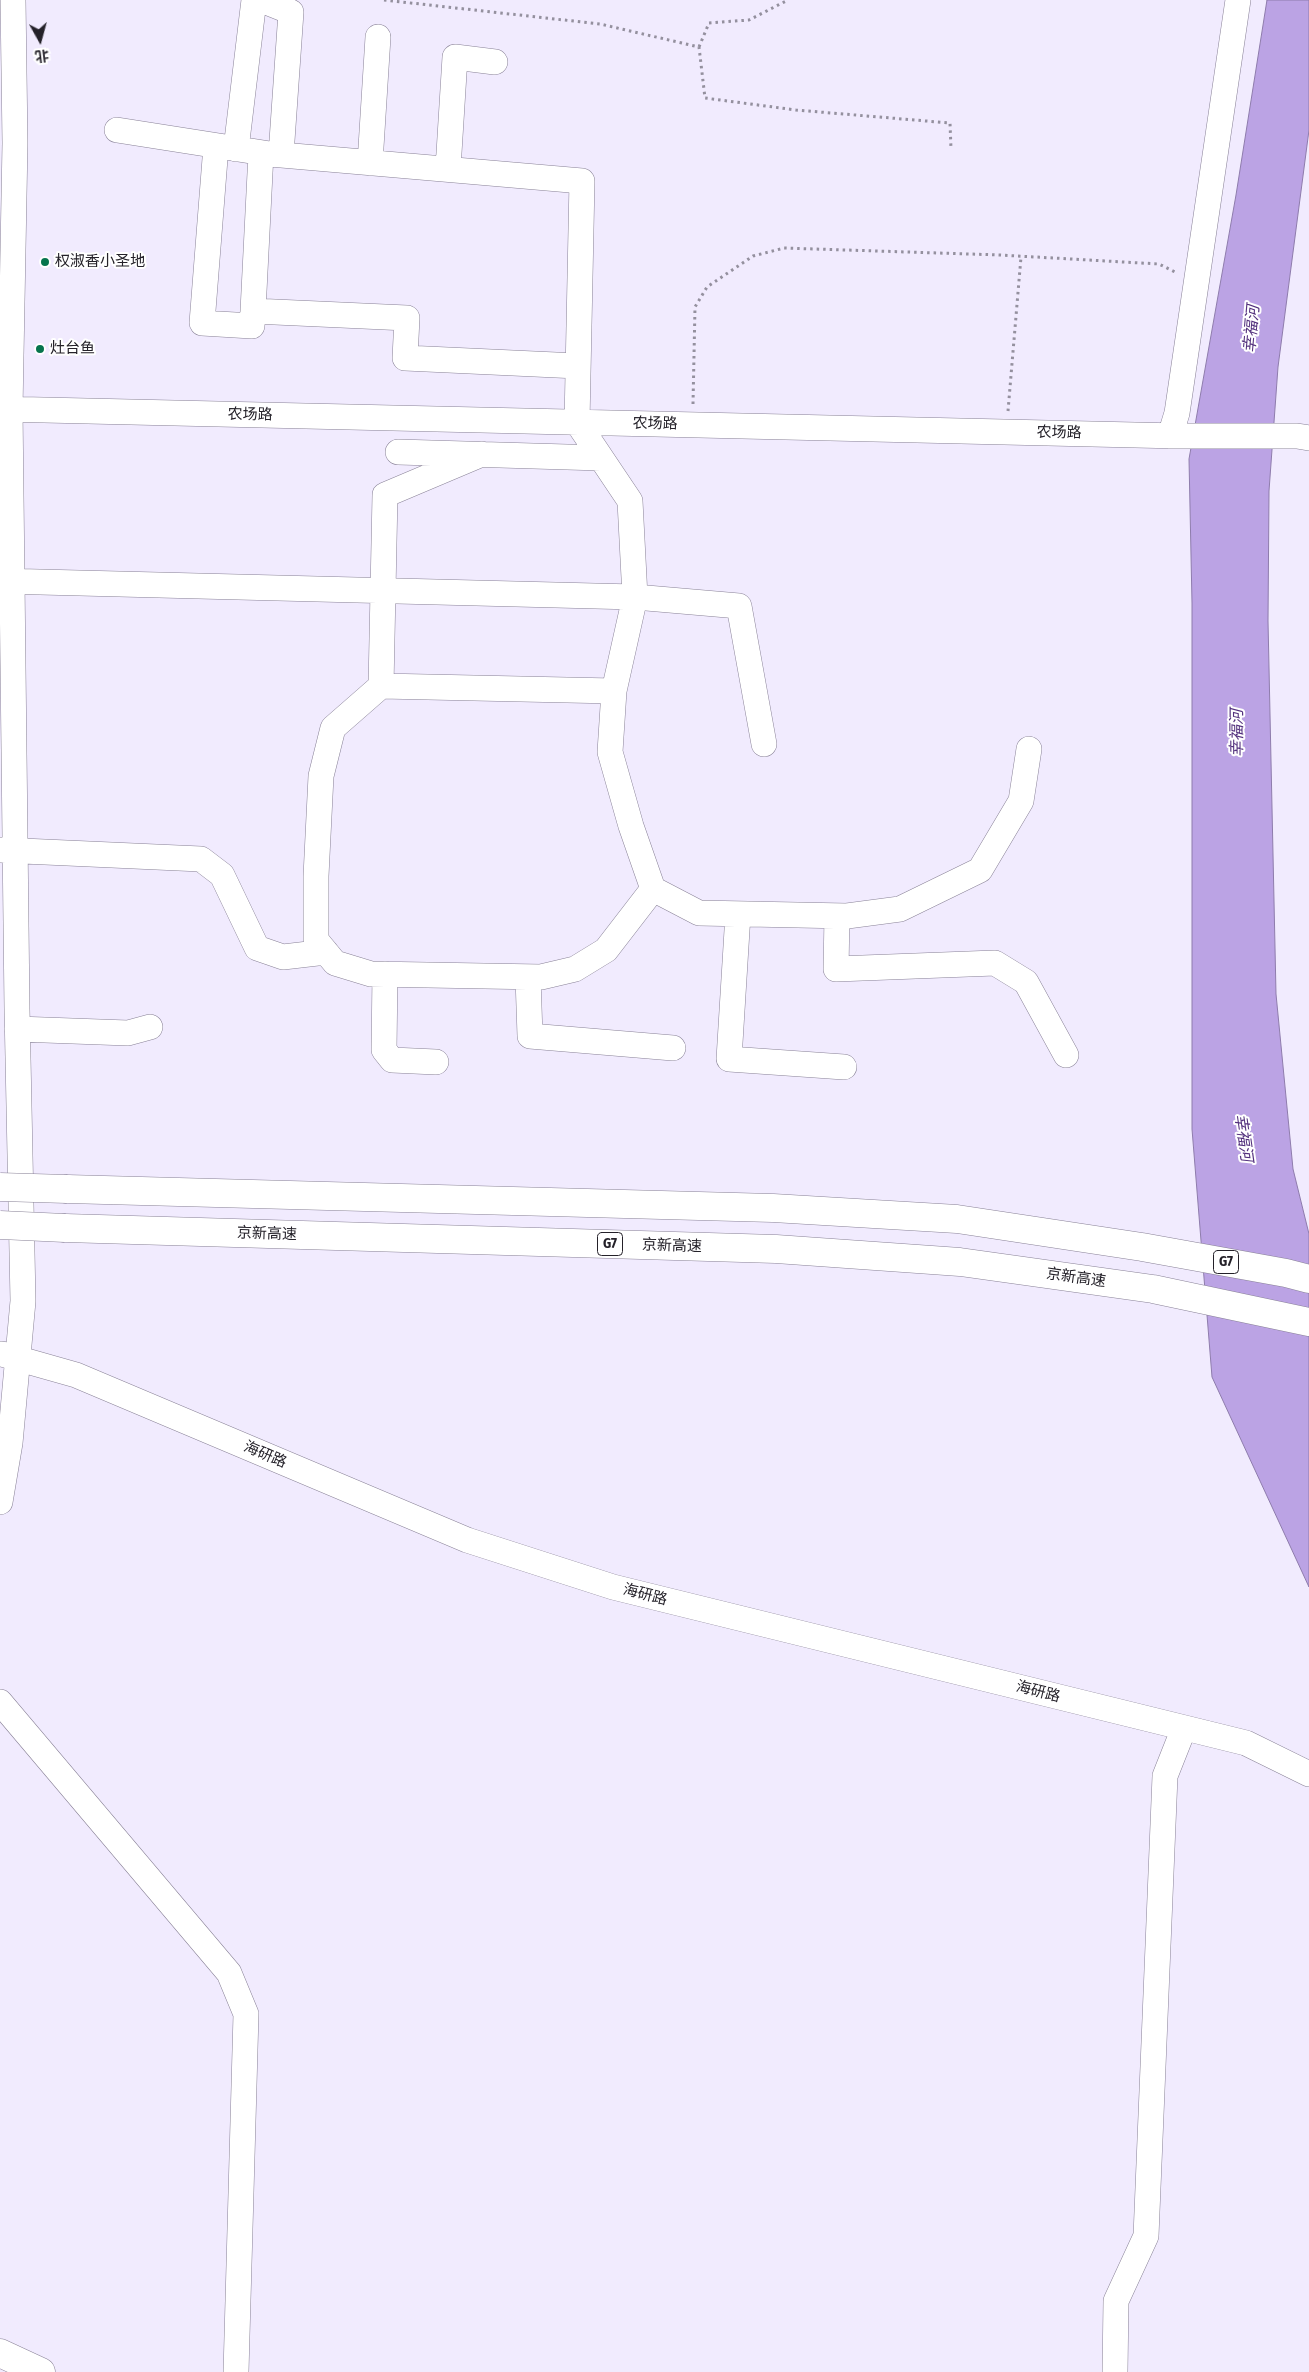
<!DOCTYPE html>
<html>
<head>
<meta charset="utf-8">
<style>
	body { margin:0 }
	#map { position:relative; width:1309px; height:2372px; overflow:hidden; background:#f1ebfe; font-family:"Fira Sans Condensed","Noto Sans SC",sans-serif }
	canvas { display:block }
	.north { position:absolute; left:15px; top:15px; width:50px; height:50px; -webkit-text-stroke:4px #fff; paint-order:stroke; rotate:173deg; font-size:14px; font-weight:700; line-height:20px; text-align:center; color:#242129 }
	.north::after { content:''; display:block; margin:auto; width:18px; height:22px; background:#242129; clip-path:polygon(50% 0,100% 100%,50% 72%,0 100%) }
</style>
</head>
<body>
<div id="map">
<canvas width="1309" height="2372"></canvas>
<div class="north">北</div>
</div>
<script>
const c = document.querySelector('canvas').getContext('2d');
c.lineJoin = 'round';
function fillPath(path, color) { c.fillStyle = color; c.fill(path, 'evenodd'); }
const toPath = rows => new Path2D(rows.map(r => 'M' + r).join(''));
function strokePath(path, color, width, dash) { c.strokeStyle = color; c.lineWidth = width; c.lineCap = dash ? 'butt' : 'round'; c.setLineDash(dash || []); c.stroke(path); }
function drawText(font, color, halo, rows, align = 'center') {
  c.font = font + ' "Fira Sans Condensed","Noto Sans SC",sans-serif'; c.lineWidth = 4; c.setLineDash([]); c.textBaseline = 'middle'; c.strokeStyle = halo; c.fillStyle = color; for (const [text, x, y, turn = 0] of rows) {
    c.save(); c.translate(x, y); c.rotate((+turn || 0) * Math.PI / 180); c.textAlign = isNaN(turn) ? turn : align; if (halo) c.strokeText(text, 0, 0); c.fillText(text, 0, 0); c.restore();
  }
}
const water = toPath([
	[1267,0,1309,0,1309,130,1278,367,1269,491,1268,621,1276,994,1293,1169,1309,1234,1309,1587,1212,1377,1192,1129,1192,603,1189,459,1236,195,1267,0]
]);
fillPath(water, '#bba3e4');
strokePath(water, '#8e7cac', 1);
const minor = toPath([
	[261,0,291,12,281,155],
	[117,130,270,154,582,181,577,422,630,501,635,597,614,691,610,752,631,826,653,889,699,913,847,916,900,909,980,870,1021,801,1029,749],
	[216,146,202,323,252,326,253,311],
	[236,149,254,0],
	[261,153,253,311,407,318,405,358,578,366],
	[370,163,378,37],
	[448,169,455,57,495,62],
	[0,409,1179,436,1297,436,1309,438],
	[1170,436,1177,413,1238,0],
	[398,452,601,458],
	[482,454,385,495,381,686,614,691],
	[0,581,635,597,739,606,764,744],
	[381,686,333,728,321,776,316,876,316,940,335,963,371,974,541,977,575,969,606,950,653,889],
	[0,850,201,859,222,875,257,948,283,957,326,952],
	[738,914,729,1059,844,1067],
	[837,916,836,969,995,963,1026,982,1066,1055],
	[385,974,384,1050,392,1060,436,1062],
	[528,977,530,1036,673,1048],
	[17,1029,128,1033,150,1027],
	[2,1354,76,1375,467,1540,613,1587,1246,1743,1309,1774],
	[0,1502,10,1443,23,1301,17,1009,10,409,15,143,13,0],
	[0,1702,229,1973,246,2014,236,2372],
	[1115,2372,1116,2301,1146,2236,1165,1776,1184,1728]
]);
const major = toPath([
	[0,2353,41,2372]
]);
const highway = toPath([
	[67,1189,773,1208,957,1219,1142,1247,1286,1273,1309,1279],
	[65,1228,776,1249,960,1262,1153,1289,1309,1322]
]);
strokePath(minor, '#898297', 26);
strokePath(major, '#898297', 29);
strokePath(highway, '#898297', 29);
strokePath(toPath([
	[384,0,600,24,699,47,705,98,796,110,950,123,951,149],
	[699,47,709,23,749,20,788,0],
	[693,404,695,307,707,287,753,256,784,248,1000,255,1159,264,1175,272],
	[1008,411,1021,257]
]), '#94909e', 3, [2.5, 4]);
strokePath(minor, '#fff', 25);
strokePath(major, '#fff', 28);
strokePath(highway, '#fff', 28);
const highwayBridge = toPath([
	[0,1187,67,1189],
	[0,1225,65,1228]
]);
strokePath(highwayBridge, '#898297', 29, []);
strokePath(highwayBridge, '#fff', 28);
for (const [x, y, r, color] of [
	[45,262,5,"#06744d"],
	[40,349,5,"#06744d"]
]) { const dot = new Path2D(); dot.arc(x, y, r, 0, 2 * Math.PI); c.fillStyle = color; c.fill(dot); strokePath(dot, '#fff', 2); }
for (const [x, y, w] of [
	[610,1244,25],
	[1226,1262,25]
]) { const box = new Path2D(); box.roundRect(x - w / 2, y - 11.5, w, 23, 4); c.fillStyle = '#fff'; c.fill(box); strokePath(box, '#242129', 1); }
drawText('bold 14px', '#242129', null, [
	["G7",610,1244],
	["G7",1226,1262]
]);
drawText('15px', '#242129', '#fff', [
	["权淑香小圣地",55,262],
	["灶台鱼",50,349]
], 'left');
drawText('15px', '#242129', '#fff', [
	["农场路",250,415,1],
	["农场路",655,424,1],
	["农场路",1059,433,1],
	["京新高速",267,1234,2],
	["京新高速",672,1246,2],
	["京新高速",1076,1278,8],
	["海研路",265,1455,23],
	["海研路",645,1595,14],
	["海研路",1038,1692,14]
]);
drawText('italic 16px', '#53317d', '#fff', [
	["幸福河",1252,329,-85],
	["幸福河",1238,733,-90],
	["幸福河",1243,1138,82]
]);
</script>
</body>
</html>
